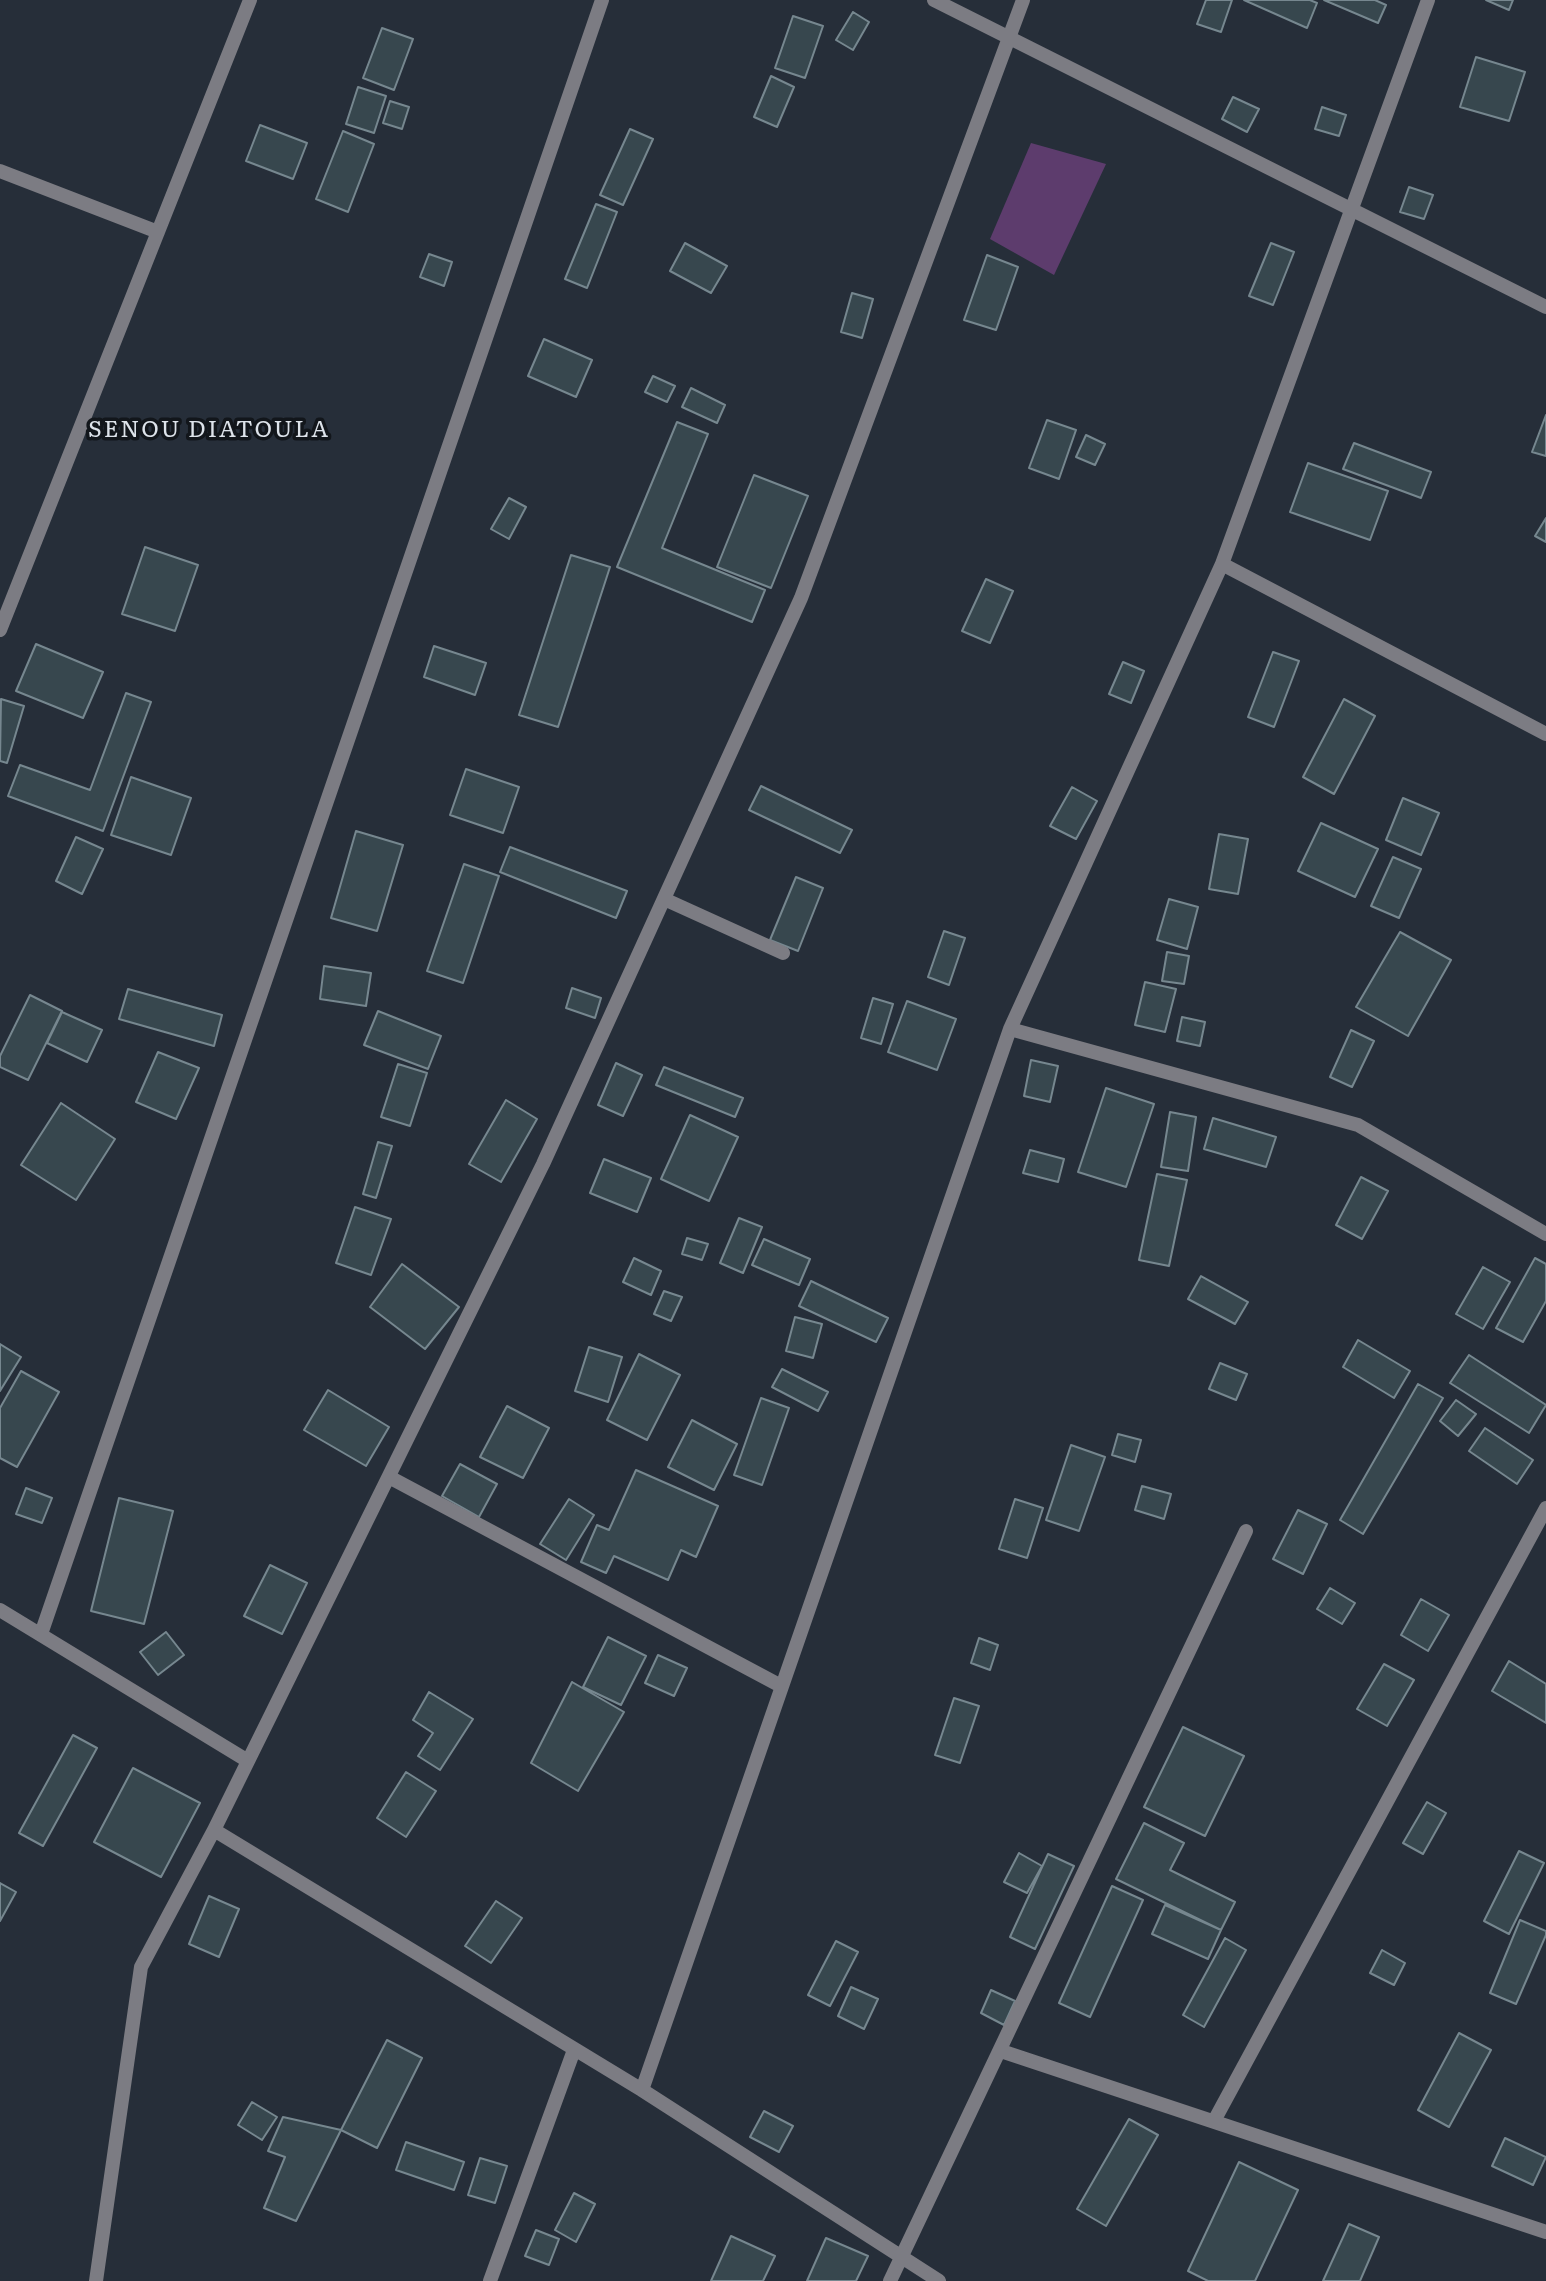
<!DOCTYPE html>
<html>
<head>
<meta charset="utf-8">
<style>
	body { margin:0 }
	canvas { display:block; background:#262e39 }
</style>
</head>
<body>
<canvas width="1546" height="2281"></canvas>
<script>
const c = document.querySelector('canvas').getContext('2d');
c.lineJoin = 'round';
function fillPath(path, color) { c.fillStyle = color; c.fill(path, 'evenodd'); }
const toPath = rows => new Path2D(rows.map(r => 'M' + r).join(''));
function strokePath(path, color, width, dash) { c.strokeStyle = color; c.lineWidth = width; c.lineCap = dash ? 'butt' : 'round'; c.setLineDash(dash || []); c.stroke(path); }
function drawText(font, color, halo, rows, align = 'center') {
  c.font = font + ' Literata,serif'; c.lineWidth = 7; c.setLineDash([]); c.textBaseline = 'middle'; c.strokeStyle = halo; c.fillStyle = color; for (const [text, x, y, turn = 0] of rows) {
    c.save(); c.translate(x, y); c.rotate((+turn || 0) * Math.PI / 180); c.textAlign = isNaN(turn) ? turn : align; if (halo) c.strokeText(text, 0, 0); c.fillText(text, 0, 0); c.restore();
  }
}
fillPath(toPath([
	[1031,143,1106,164,1054,275,990,239]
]), '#5d3c6d');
const building = toPath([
	[1206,0,1232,0,1221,32,1197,24,1206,0],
	[1244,0,1310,0,1317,3,1307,28,1244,0],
	[1324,0,1375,0,1386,5,1378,23,1324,0],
	[1486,0,1513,0,1509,10,1486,0],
	[853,12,869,22,853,50,836,40,853,12],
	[793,16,823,26,805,78,775,68,793,16],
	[382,28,413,39,394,90,363,78,382,28],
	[1476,57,1525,72,1509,121,1460,107,1476,57],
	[771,76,794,87,777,127,754,117,771,76],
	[358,87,386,96,374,133,346,124,358,87],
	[1233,97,1259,109,1247,132,1222,119,1233,97],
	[390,101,409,107,402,129,383,123,390,101],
	[1322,107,1346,115,1339,136,1315,129,1322,107],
	[260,125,307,143,293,179,246,161,260,125],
	[630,129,653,139,623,205,600,195,630,129],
	[343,131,374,144,348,212,316,199,343,131],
	[1409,187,1433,195,1424,219,1400,212,1409,187],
	[596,204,617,212,587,288,565,279,596,204],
	[685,243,727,266,711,293,670,271,685,243],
	[1271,243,1294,252,1273,305,1249,296,1271,243],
	[429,254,452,262,444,286,420,277,429,254],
	[987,255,1018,267,996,330,964,320,987,255],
	[852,293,873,299,862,338,841,332,852,293],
	[544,339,592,360,576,397,528,376,544,339],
	[653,376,675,386,667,402,645,392,653,376],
	[691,388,725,405,717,423,682,407,691,388],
	[1546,415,1546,456,1532,452,1546,415],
	[1047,420,1076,430,1059,479,1029,468,1047,420],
	[677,422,708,434,662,548,765,590,752,622,617,567,677,422],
	[1086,435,1105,444,1095,465,1076,457,1086,435],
	[1354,443,1431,472,1421,498,1343,469,1354,443],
	[1308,463,1388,491,1370,540,1290,512,1308,463],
	[754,475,808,496,771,588,717,567,754,475],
	[509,498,526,507,509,539,491,529,509,498],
	[1546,518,1546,542,1535,536,1546,518],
	[145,547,198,565,175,631,122,614,145,547],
	[571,555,610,567,558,727,519,715,571,555],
	[986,579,1013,591,990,643,962,631,986,579],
	[36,644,103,672,83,718,16,691,36,644],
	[434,646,486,663,475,695,424,677,434,646],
	[1273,652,1299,661,1274,727,1248,717,1273,652],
	[1123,662,1144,671,1131,703,1109,694,1123,662],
	[126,693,151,702,103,831,8,796,20,765,90,790,126,693],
	[1,699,24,706,7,763,0,761,1,699],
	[1344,699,1375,716,1334,794,1303,777,1344,699],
	[466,769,519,787,503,833,450,815,466,769],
	[131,777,191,798,171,855,111,835,131,777],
	[761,786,852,830,840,853,749,810,761,786],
	[1072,787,1097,801,1076,839,1050,826,1072,787],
	[1403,798,1439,813,1421,855,1386,840,1403,798],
	[1321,823,1378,849,1355,897,1298,871,1321,823],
	[356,831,403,845,377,931,331,918,356,831],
	[1219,834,1248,839,1238,894,1209,889,1219,834],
	[76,837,103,849,82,894,56,881,76,837],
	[510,847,627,891,616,918,500,872,510,847],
	[1393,857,1421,869,1399,918,1371,906,1393,857],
	[464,864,499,876,463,983,427,971,464,864],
	[796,877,823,888,798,951,770,940,796,877],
	[1169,899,1198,907,1187,949,1157,940,1169,899],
	[944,931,965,938,949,985,928,977,944,931],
	[1400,932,1451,960,1408,1036,1356,1007,1400,932],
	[1167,952,1189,956,1184,984,1162,981,1167,952],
	[324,966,371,973,366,1006,320,999,324,966],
	[1145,982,1176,989,1165,1032,1135,1025,1145,982],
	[572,988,601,998,595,1018,566,1008,572,988],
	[128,989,222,1015,214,1046,119,1019,128,989],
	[30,995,62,1011,28,1080,0,1067,0,1056,30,995],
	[873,998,893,1004,881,1044,861,1038,873,998],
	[907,1001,956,1019,937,1070,888,1052,907,1001],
	[378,1011,441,1036,428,1069,364,1045,378,1011],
	[62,1012,102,1030,87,1062,47,1043,62,1012],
	[1182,1017,1205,1022,1200,1046,1177,1041,1182,1017],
	[1351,1030,1374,1041,1352,1087,1330,1077,1351,1030],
	[158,1052,199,1068,176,1119,136,1102,158,1052],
	[1031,1060,1058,1066,1050,1102,1024,1096,1031,1060],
	[616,1063,642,1075,623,1116,598,1105,616,1063],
	[398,1064,427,1073,410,1126,381,1117,398,1064],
	[664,1067,743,1098,735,1117,656,1085,664,1067],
	[1106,1088,1154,1104,1126,1187,1078,1172,1106,1088],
	[506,1100,537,1119,501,1182,469,1164,506,1100],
	[61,1103,115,1139,76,1200,21,1165,61,1103],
	[1170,1112,1196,1117,1188,1171,1161,1167,1170,1112],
	[690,1115,738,1137,709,1201,661,1179,690,1115],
	[1213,1118,1276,1137,1266,1167,1204,1149,1213,1118],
	[378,1142,392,1146,376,1198,363,1194,378,1142],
	[1030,1150,1064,1159,1058,1182,1023,1173,1030,1150],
	[604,1159,651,1178,637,1212,590,1193,604,1159],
	[1157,1174,1187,1180,1169,1266,1139,1260,1157,1174],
	[1361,1177,1388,1191,1362,1239,1336,1225,1361,1177],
	[355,1207,391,1219,371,1275,336,1263,355,1207],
	[739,1218,762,1227,743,1273,720,1263,739,1218],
	[687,1238,708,1244,702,1260,682,1254,687,1238],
	[764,1239,810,1259,799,1285,752,1265,764,1239],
	[634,1258,661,1271,651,1295,623,1282,634,1258],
	[1535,1258,1546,1264,1546,1301,1523,1342,1496,1328,1535,1258],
	[402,1264,459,1307,425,1349,370,1307,402,1264],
	[1483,1267,1510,1282,1483,1329,1456,1314,1483,1267],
	[1201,1276,1248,1302,1235,1324,1188,1299,1201,1276],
	[811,1281,888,1318,876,1342,799,1306,811,1281],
	[664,1291,682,1297,671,1321,654,1314,664,1291],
	[795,1317,822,1324,813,1358,786,1351,795,1317],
	[1358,1340,1410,1371,1394,1398,1343,1367,1358,1340],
	[0,1344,21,1357,0,1391,0,1344],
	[589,1347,622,1357,608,1402,575,1391,589,1347],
	[639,1354,680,1375,647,1440,607,1420,639,1354],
	[1469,1355,1546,1405,1529,1433,1450,1383,1469,1355],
	[1220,1363,1247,1374,1236,1400,1209,1389,1220,1363],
	[782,1369,828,1392,818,1411,772,1387,782,1369],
	[21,1371,59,1392,17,1467,0,1458,0,1408,21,1371],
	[1418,1384,1443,1398,1363,1534,1340,1520,1418,1384],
	[328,1390,389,1427,366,1466,304,1430,328,1390],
	[761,1398,789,1408,762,1485,734,1475,761,1398],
	[1456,1400,1476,1414,1458,1436,1440,1421,1456,1400],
	[507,1406,549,1428,523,1478,480,1457,507,1406],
	[692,1420,737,1444,714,1490,668,1467,692,1420],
	[1485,1428,1533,1460,1517,1484,1469,1451,1485,1428],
	[1118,1434,1141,1440,1135,1462,1112,1455,1118,1434],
	[1071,1445,1105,1457,1079,1531,1046,1520,1071,1445],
	[460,1464,497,1484,479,1517,442,1496,460,1464],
	[636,1470,718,1506,696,1557,681,1550,668,1580,614,1556,606,1573,581,1562,597,1525,609,1530,636,1470],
	[1142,1486,1171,1494,1164,1519,1135,1510,1142,1486],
	[26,1488,52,1498,42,1523,16,1514,26,1488],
	[119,1498,173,1511,144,1624,91,1611,119,1498],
	[569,1499,594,1515,566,1560,540,1544,569,1499],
	[1015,1499,1043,1508,1027,1558,999,1549,1015,1499],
	[1298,1510,1327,1524,1303,1574,1273,1559,1298,1510],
	[270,1565,307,1583,282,1634,244,1616,270,1565],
	[1330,1588,1355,1603,1342,1624,1317,1609,1330,1588],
	[1421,1599,1449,1615,1428,1651,1401,1635,1421,1599],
	[166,1632,184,1655,158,1675,140,1652,166,1632],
	[608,1637,646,1656,621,1705,583,1687,608,1637],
	[979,1638,998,1645,990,1670,971,1663,979,1638],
	[658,1655,687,1668,674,1696,645,1683,658,1655],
	[1509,1661,1546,1684,1546,1723,1492,1691,1509,1661],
	[1384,1664,1414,1680,1387,1726,1357,1709,1384,1664],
	[572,1682,624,1712,578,1791,531,1763,572,1682],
	[429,1692,473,1719,440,1770,418,1756,433,1733,413,1720,429,1692],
	[954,1698,979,1706,960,1763,935,1755,954,1698],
	[1183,1727,1244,1756,1205,1836,1144,1807,1183,1727],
	[73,1735,97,1748,43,1846,19,1833,73,1735],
	[133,1768,200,1803,161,1877,94,1842,133,1768],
	[406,1772,436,1791,406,1837,377,1818,406,1772],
	[1427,1802,1446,1813,1423,1854,1403,1843,1427,1802],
	[1144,1823,1184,1843,1170,1870,1235,1902,1221,1930,1116,1879,1144,1823],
	[1519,1851,1544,1863,1509,1934,1484,1921,1519,1851],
	[1019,1853,1042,1866,1027,1893,1004,1882,1019,1853],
	[1048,1854,1074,1866,1035,1949,1010,1937,1048,1854],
	[0,1883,16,1892,0,1921,0,1883],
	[1112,1886,1143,1900,1090,2017,1059,2003,1112,1886],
	[209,1896,239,1909,219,1957,189,1944,209,1896],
	[496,1901,522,1918,491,1963,465,1946,496,1901],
	[1165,1905,1221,1930,1208,1959,1152,1934,1165,1905],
	[1520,1920,1546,1931,1546,1935,1516,2004,1490,1993,1520,1920],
	[1225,1938,1246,1950,1204,2027,1183,2015,1225,1938],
	[836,1941,858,1952,830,2006,808,1995,836,1941],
	[1382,1950,1405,1963,1394,1985,1370,1973,1382,1950],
	[851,1987,878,1999,864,2029,838,2016,851,1987],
	[991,1990,1015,2001,1004,2025,981,2013,991,1990],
	[1459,2033,1491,2050,1449,2127,1418,2110,1459,2033],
	[387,2040,422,2058,377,2148,341,2130,387,2040],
	[252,2102,277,2117,262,2140,238,2125,252,2102],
	[764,2111,793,2126,779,2152,750,2137,764,2111],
	[283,2117,341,2130,296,2221,264,2208,285,2157,268,2151,283,2117],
	[1129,2119,1158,2135,1106,2226,1077,2209,1129,2119],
	[1505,2138,1546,2157,1533,2185,1492,2166,1505,2138],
	[406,2142,464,2162,454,2190,396,2170,406,2142],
	[480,2158,507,2166,495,2203,468,2195,480,2158],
	[1239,2162,1298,2190,1255,2281,1208,2281,1188,2271,1239,2162],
	[574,2193,595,2204,576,2242,555,2230,574,2193],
	[1349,2224,1379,2237,1360,2281,1323,2281,1349,2224],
	[536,2230,559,2239,549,2265,525,2256,536,2230],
	[731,2236,775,2256,763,2281,711,2281,731,2236],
	[826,2238,868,2256,856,2281,807,2281,826,2238]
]);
fillPath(building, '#37474e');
strokePath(building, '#76878f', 2);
strokePath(toPath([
	[934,0,1546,307],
	[0,171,158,232],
	[1222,564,1546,734],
	[0,630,250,0],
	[664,899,783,953],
	[1010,1029,1358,1125,1546,1234],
	[389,1477,781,1686],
	[0,1610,248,1761],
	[41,1634,602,0],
	[214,1830,642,2090,939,2281],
	[1001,2051,1546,2232],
	[642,2090,1010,1029,1222,564,1428,0],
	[1214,2121,1546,1508],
	[96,2281,141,1967,214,1830,543,1164,801,598,1023,0],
	[490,2281,574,2050],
	[890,2281,1246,1531]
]), '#7c7c83', 14);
c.letterSpacing = '2px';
drawText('23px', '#dde3ea', '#12161b', [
	["SENOU DIATOULA",209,430]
]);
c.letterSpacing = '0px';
</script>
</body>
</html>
